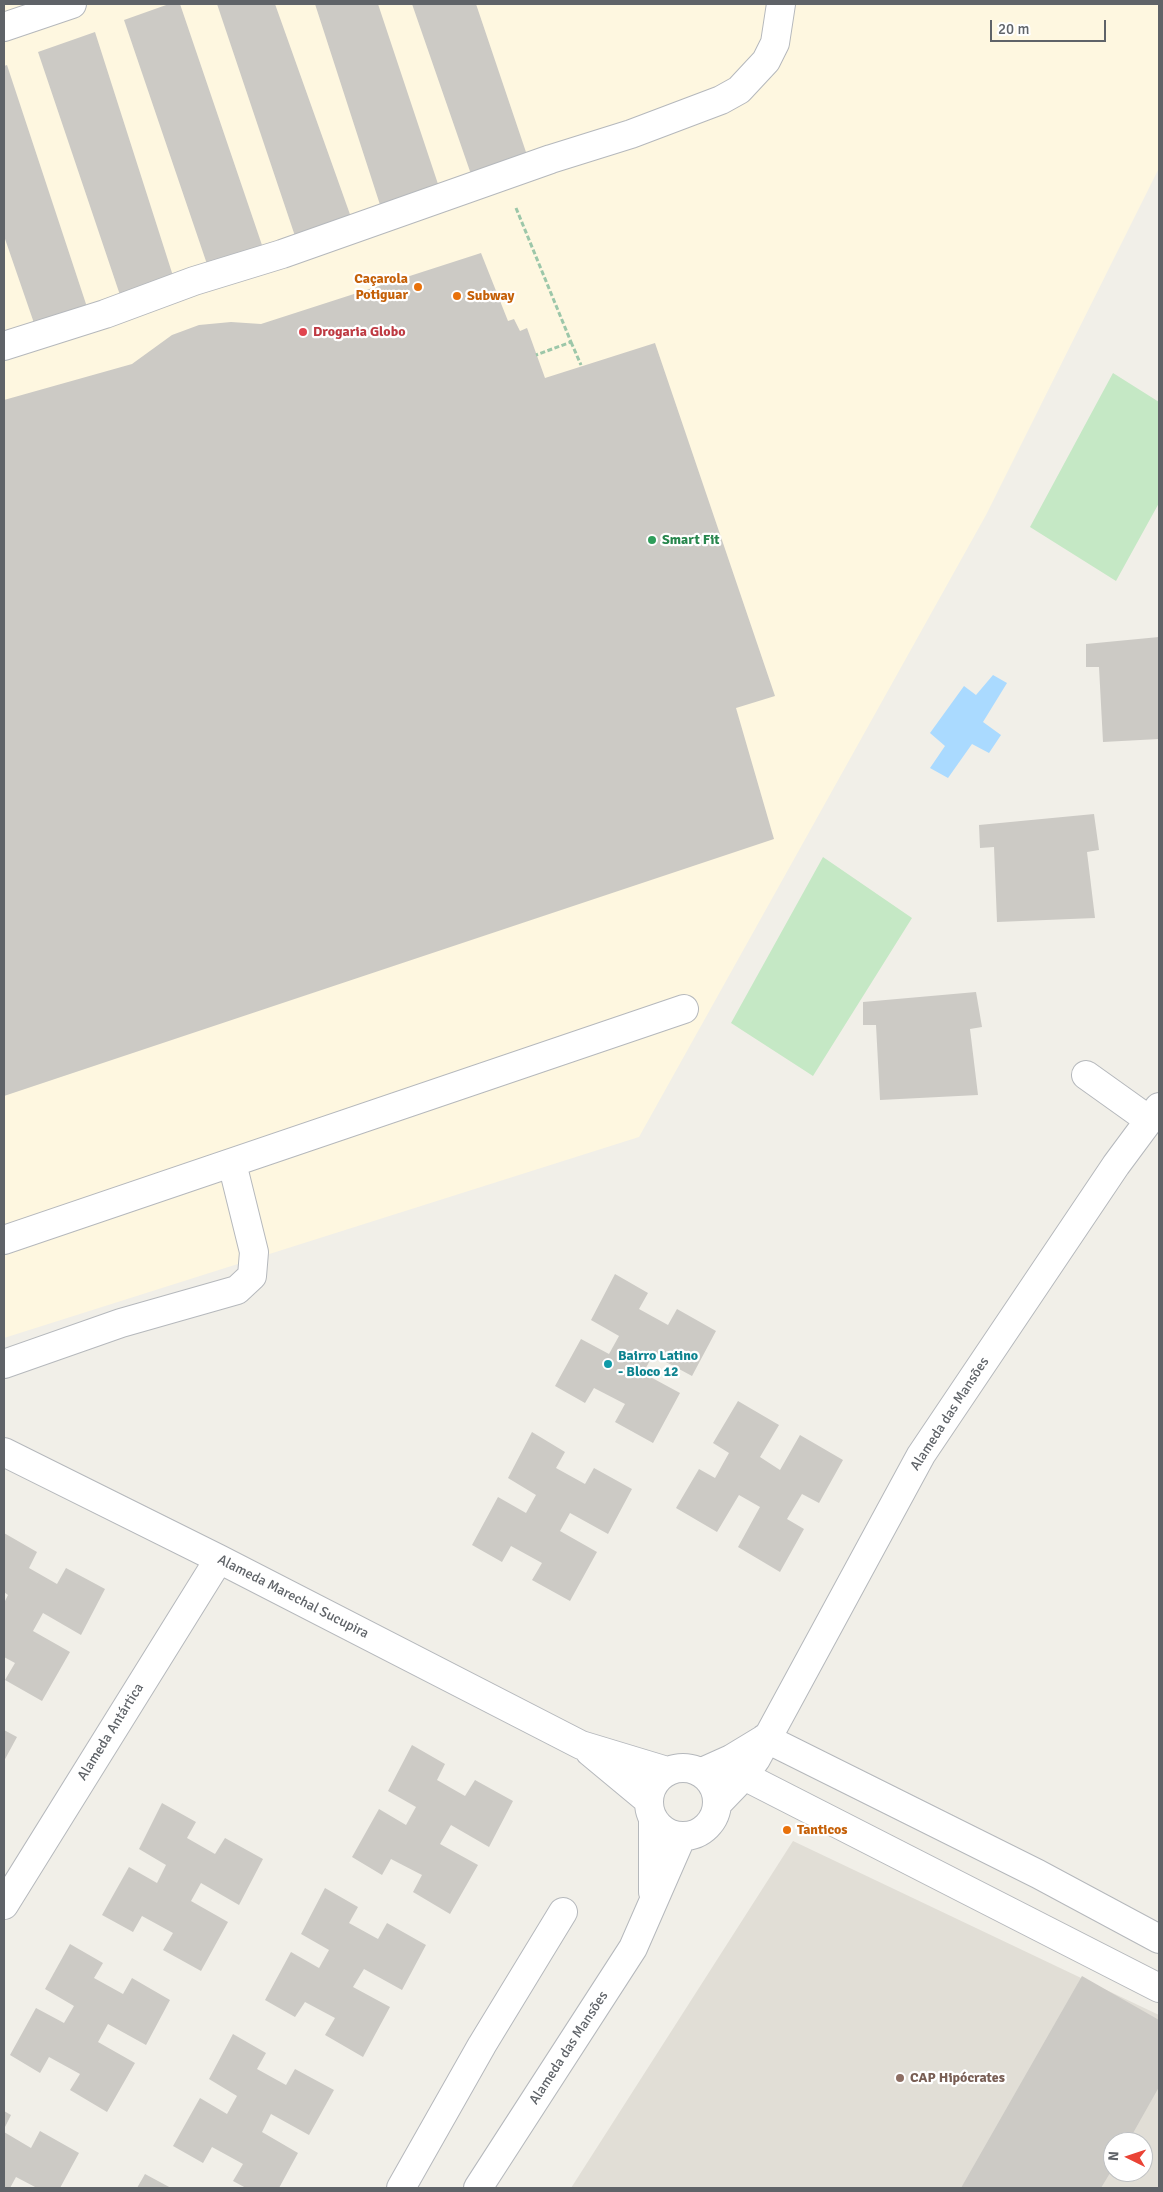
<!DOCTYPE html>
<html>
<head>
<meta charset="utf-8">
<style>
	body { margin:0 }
	#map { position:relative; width:1163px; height:2192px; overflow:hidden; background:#f1efe8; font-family:Signika,sans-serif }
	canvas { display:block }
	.frame { position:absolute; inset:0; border:5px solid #5f6368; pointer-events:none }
	.north { position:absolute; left:1103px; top:2132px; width:50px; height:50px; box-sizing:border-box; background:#fff; border:1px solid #bfc1c3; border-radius:50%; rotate:274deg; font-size:14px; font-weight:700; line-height:20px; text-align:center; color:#5f6368 }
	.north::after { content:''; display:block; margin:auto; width:18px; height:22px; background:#ea4335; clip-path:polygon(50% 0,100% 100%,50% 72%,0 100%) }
	.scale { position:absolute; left:990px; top:20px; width:116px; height:22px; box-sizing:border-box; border:2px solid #5f6368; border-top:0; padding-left:6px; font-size:15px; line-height:18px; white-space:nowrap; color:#5f6368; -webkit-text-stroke:4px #fff; paint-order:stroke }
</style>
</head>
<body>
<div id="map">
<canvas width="1163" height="2192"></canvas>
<div class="frame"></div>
<div class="north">N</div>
<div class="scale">20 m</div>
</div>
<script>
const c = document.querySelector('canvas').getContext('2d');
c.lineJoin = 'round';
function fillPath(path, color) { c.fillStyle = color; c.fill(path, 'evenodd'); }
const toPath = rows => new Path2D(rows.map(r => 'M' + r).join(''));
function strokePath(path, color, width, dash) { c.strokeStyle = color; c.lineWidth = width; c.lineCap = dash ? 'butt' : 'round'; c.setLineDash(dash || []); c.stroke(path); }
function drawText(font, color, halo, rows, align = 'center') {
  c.font = font + ' Signika,sans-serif'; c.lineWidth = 4.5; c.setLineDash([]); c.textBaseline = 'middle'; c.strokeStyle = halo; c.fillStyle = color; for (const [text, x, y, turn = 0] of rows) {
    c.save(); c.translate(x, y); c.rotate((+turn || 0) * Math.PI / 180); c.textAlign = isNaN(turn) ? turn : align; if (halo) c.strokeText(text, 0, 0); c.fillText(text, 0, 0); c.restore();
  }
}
fillPath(toPath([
	[4,4,1159,4,1159,168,986,515,639,1137,4,1338]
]), '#fef7e0');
fillPath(toPath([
	[793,1841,1159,2015,1159,2188,571,2188],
	[1113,2142,1143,2142,1143,2172,1113,2172]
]), '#e1ded6');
fillPath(toPath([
	[1113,373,1159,402,1159,503,1116,581,1030,527],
	[823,857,912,918,813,1076,731,1023]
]), '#c5e8c5');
fillPath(toPath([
	[993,675,1007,683,983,722,1001,735,989,753,972,744,948,778,930,768,945,746,930,733,964,686,976,695]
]), '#aadaff');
fillPath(toPath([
	[169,4,180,4,264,251,209,270,124,20],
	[217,4,275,4,352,220,297,242],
	[315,4,378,4,441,193,383,214],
	[412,4,476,4,529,161,473,180],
	[95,32,174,279,121,298,38,52],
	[7,65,87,307,35,326,4,236,4,66],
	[481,253,508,321,514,319,520,331,527,328,545,378,655,343,775,696,736,708,774,839,4,1096,4,400,132,364,172,335,199,325,231,322,261,324],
	[1159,637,1159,739,1103,742,1099,667,1086,667,1086,644],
	[1094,814,1099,850,1087,852,1095,918,997,922,994,847,980,848,979,825],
	[976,992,982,1027,970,1029,978,1095,880,1100,876,1025,863,1025,863,1002],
	[615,1274,648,1293,639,1309,668,1325,677,1309,716,1331,692,1376,653,1355,643,1373,680,1393,653,1443,615,1422,625,1404,594,1388,585,1403,555,1386,581,1339,609,1354,619,1336,591,1320],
	[738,1401,779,1425,760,1457,780,1470,800,1435,843,1460,819,1503,802,1494,787,1519,804,1529,780,1572,738,1547,760,1507,739,1495,717,1532,676,1508,699,1469,715,1478,729,1453,713,1443],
	[532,1432,565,1452,556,1468,585,1484,594,1468,632,1489,608,1534,570,1513,560,1531,597,1552,570,1601,532,1580,542,1563,511,1546,502,1562,472,1545,498,1497,526,1513,536,1495,508,1478],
	[4,1533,37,1552,29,1568,57,1584,66,1568,105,1589,81,1635,43,1613,33,1631,70,1652,42,1701,5,1680,15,1663,4,1657,4,1603,8,1595,4,1592],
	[4,1730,17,1737,4,1761],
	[412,1745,445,1764,437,1780,465,1796,475,1780,513,1801,489,1847,451,1825,440,1844,478,1865,450,1914,413,1892,422,1875,391,1859,382,1875,352,1857,379,1809,406,1825,416,1807,388,1791],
	[162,1803,196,1822,187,1838,215,1854,225,1838,263,1859,239,1905,201,1883,191,1901,228,1922,201,1971,163,1950,173,1933,142,1916,133,1932,102,1915,129,1867,157,1883,166,1865,139,1849],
	[325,1888,358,1907,349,1923,378,1939,387,1923,426,1945,402,1990,364,1969,353,1987,390,2007,363,2057,325,2035,335,2018,305,2002,295,2017,265,2000,291,1952,319,1968,329,1950,301,1934],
	[70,1944,103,1963,94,1978,123,1994,132,1978,170,2000,146,2045,108,2024,98,2042,135,2063,107,2112,70,2090,80,2074,49,2057,40,2073,10,2055,36,2008,64,2023,74,2006,45,1989],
	[1082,1976,1159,2020,1159,2087,1128,2142,1113,2142,1113,2168,1101,2188,961,2188],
	[233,2034,266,2053,257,2069,286,2085,295,2069,334,2090,309,2135,271,2114,262,2132,298,2153,279,2188,246,2188,233,2181,243,2164,212,2147,203,2163,173,2146,200,2098,227,2114,237,2096,209,2079],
	[4,2111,11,2115,4,2129],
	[40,2131,79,2153,60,2188,37,2188,16,2177,10,2188,4,2188,4,2132,31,2148],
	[145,2174,171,2188,137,2188]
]), '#cccac5');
const minor = toPath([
	[4,27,72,4],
	[4,346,105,314,194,281,282,254,551,159,631,134,721,100,739,90,766,61,775,43,781,4],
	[1086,1075,1149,1120],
	[4,1240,684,1009],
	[4,1364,121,1323,237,1290,252,1276,254,1252,232,1163],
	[4,1452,219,1559,581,1745,667,1771],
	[765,1738,1038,1874,1159,1939],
	[590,1752,649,1801],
	'649 1802a34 34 0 1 1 68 0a34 34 0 1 1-68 0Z',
	[702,1772,731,1759,764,1739],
	[744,1776,1159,1988],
	[718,1803,744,1776,756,1759,921,1455,1116,1165,1159,1107],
	[653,1892,653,1818],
	[4,1905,219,1559],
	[401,2188,482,2045,563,1912],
	[478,2188,633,1948,682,1836]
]);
strokePath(minor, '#b5b8bc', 30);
strokePath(toPath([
	[516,208,571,342,536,355],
	[571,342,581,365]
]), '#9cc7a9', 3, [5, 2.5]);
strokePath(minor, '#fff', 28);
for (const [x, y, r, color] of [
	[418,287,5,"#e8710a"],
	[457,296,5,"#e8710a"],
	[303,332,5,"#e0444e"],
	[652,540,5,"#2e9e5b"],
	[608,1364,5,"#0f9aa8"],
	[787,1830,5,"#e8710a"],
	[900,2078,5,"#8d6e63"]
]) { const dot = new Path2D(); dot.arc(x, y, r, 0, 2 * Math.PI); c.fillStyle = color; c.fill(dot); strokePath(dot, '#fff', 2); }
drawText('bold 14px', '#c56008', '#fff', [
	["Caçarola",408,279,"right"],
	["Potiguar",408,295,"right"],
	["Subway",467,296],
	["Tanticos",797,1830]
], 'left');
drawText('bold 14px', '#be3a42', '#fff', [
	["Drogaria Globo",313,332]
], 'left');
drawText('bold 14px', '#27864d', '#fff', [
	["Smart Fit",662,540]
], 'left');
drawText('bold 14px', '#0d838f', '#fff', [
	["Bairro Latino",618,1356],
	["- Bloco 12",618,1372]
], 'left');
drawText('14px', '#5f6368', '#fff', [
	["Alameda das Mansões",950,1414,-57],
	["Alameda Marechal Sucupira",293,1597,27],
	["Alameda Antártica",111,1732,-58],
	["Alameda das Mansões",569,2048,-57]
]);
drawText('bold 14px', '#785e54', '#fff', [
	["CAP Hipócrates",910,2078]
], 'left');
</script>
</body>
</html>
